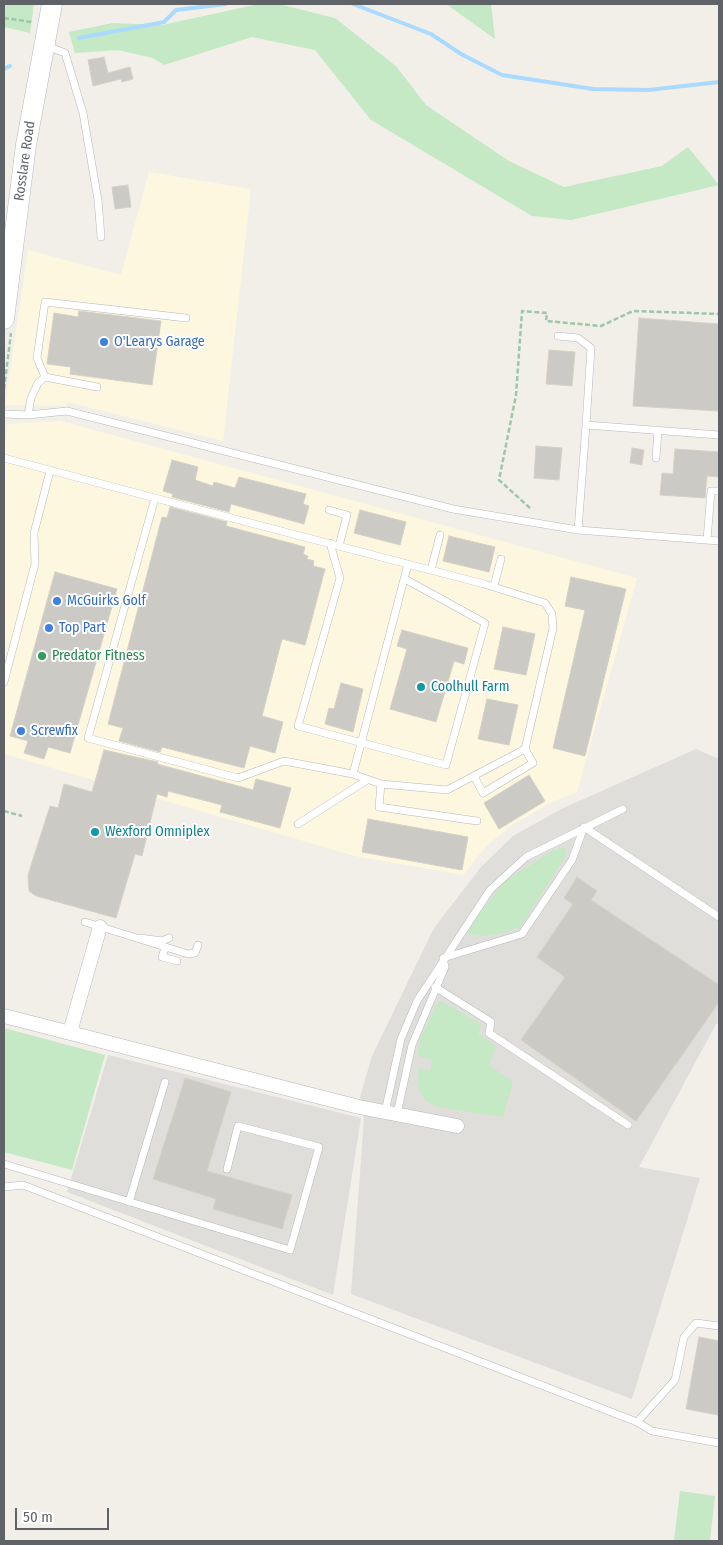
<!DOCTYPE html>
<html>
<head>
<meta charset="utf-8">
<style>
	body { margin:0 }
	#map { position:relative; width:723px; height:1545px; overflow:hidden; background:#f1efe8; font-family:"Fira Sans Condensed",sans-serif }
	canvas { display:block }
	.frame { position:absolute; inset:0; border:5px solid #5f6368; pointer-events:none }
	.scale { position:absolute; left:15px; top:1508px; width:94px; height:22px; box-sizing:border-box; border:2px solid #5f6368; border-top:0; padding-left:6px; font-size:15px; line-height:18px; white-space:nowrap; color:#5f6368; -webkit-text-stroke:4px #fff; paint-order:stroke }
</style>
</head>
<body>
<div id="map">
<canvas width="723" height="1545"></canvas>
<div class="frame"></div>
<div class="scale">50 m</div>
</div>
<script>
const c = document.querySelector('canvas').getContext('2d');
c.lineJoin = 'round';
function fillPath(path, color) { c.fillStyle = color; c.fill(path, 'evenodd'); }
const toPath = rows => new Path2D(rows.map(r => 'M' + r).join(''));
function strokePath(path, color, width, dash) { c.strokeStyle = color; c.lineWidth = width; c.lineCap = dash ? 'butt' : 'round'; c.setLineDash(dash || []); c.stroke(path); }
function drawText(font, color, halo, rows, align = 'center') {
  c.font = font + ' "Fira Sans Condensed",sans-serif'; c.lineWidth = 4; c.setLineDash([]); c.textBaseline = 'middle'; c.strokeStyle = halo; c.fillStyle = color; for (const [text, x, y, turn = 0] of rows) {
    c.save(); c.translate(x, y); c.rotate((+turn || 0) * Math.PI / 180); c.textAlign = isNaN(turn) ? turn : align; if (halo) c.strokeText(text, 0, 0); c.fillText(text, 0, 0); c.restore();
  }
}
fillPath(toPath([
	[149,172,251,189,223,441,67,402,66,406,5,405,28,250,121,275],
	[61,421,637,578,577,792,552,802,515,823,486,846,463,875,355,856,4,754,4,451,7,424]
]), '#fef7e0');
fillPath(toPath([
	[696,749,719,759,719,1023,716,1024,639,1167,700,1178,632,1399,351,1294,364,1119,360,1097,372,1056,434,928,481,867,513,836,561,809],
	[108,1055,361,1118,333,1295,67,1192]
]), '#e0deda');
fillPath(toPath([
	[4,4,34,4,30,33,4,27],
	[259,4,279,4,335,18,396,66,426,105,509,161,564,187,662,166,688,147,719,185,571,220,532,216,371,120,315,50,252,37,164,65,153,58,118,50,75,53,69,32,113,23,162,25],
	[446,4,491,4,495,39],
	[563,847,566,849,565,857,521,926,504,933,484,936,468,934,470,926,505,881,552,851],
	[441,1001,479,1023,481,1025,478,1034,496,1046,489,1065,513,1082,503,1117,437,1107,425,1100,419,1091,418,1068,430,1071,432,1060,418,1056,420,1039,438,1002],
	[4,1028,105,1055,72,1170,4,1152],
	[680,1491,715,1496,710,1541,674,1541]
]), '#c5e8c5');
strokePath(toPath([
	[353,4,431,34,461,54,502,75,593,89,648,90,719,82],
	[79,38,164,22,176,10,226,4],
	[4,69,10,66]
]), '#aadaff', 4);
const building = toPath([
	[104,57,108,73,130,67,133,79,122,82,121,79,93,86,88,60,104,57],
	[128,185,131,207,115,209,112,187,128,185],
	[79,311,161,321,152,385,70,374,71,367,47,364,54,313,78,317,79,311],
	[639,318,719,324,719,411,633,406,639,318],
	[549,350,575,352,572,386,546,384,549,350],
	[536,446,562,448,559,480,534,478,536,446],
	[632,448,644,450,642,465,630,463,632,448],
	[675,449,719,452,719,477,707,476,705,498,660,495,662,473,673,474,675,449],
	[172,460,198,467,195,480,213,486,214,482,235,488,239,477,306,494,303,504,309,506,304,524,231,504,229,512,172,497,173,494,163,491,172,460],
	[170,507,227,522,226,526,305,547,303,554,308,556,307,559,314,561,313,566,325,569,305,645,282,639,262,716,283,722,275,753,250,746,244,768,162,747,160,752,119,741,123,728,108,724,162,517,167,518,170,507],
	[360,510,406,522,400,545,354,533,360,510],
	[449,536,495,547,489,572,443,561,449,536],
	[55,572,117,589,70,753,48,747,44,759,24,753,28,741,10,736,55,572],
	[571,577,626,589,585,756,553,748,585,610,565,606,571,577],
	[503,627,535,634,526,675,494,669,503,627],
	[402,630,468,648,464,664,454,661,436,722,390,709,407,649,397,646,402,630],
	[341,683,363,689,353,732,325,724,329,708,334,709,341,683],
	[487,699,518,705,509,745,478,739,487,699],
	[104,750,158,762,157,764,253,790,256,779,291,788,280,828,220,812,222,805,168,791,167,797,157,794,142,856,135,854,116,918,36,896,29,891,28,875,50,806,58,808,64,784,92,792,104,750],
	[529,775,545,801,499,829,484,803,529,775],
	[368,819,468,837,462,870,362,852,368,819],
	[577,877,597,891,591,900,719,985,719,1002,636,1121,521,1040,565,977,537,957,573,904,564,898,577,877],
	[185,1078,231,1092,207,1171,292,1195,282,1229,213,1209,216,1199,153,1179,185,1078],
	[699,1337,719,1341,718,1415,686,1409,699,1337]
]);
fillPath(building, '#cccac5');
strokePath(building, '#d6d1c6', 1);
const service = toPath([
	[47,46,65,53,83,113,98,200,101,237],
	[558,336,578,338,591,348,586,425],
	[45,377,37,358,45,302,186,318],
	[45,377,97,387],
	[4,414,28,415,67,411,453,509,578,530,586,425,719,435],
	[28,415,31,398,38,383,45,377],
	[4,458,155,498,88,738,238,778,284,761,353,774,381,784,447,790,525,749,553,628,552,614,545,603,484,584,155,498],
	[656,458,658,430],
	[329,510,347,515,339,546],
	[578,530,719,541],
	[707,540,711,491,719,491],
	[330,543,340,578,298,726,446,765,485,623,405,579],
	[431,570,440,535],
	[494,586,501,559],
	[4,682,35,564,34,533,50,471],
	[353,774,408,564],
	[474,776,483,793,533,763,525,749],
	[381,784,379,807,477,821],
	[298,824,367,780],
	[584,827,719,917],
	[85,922,188,954,195,953,198,945],
	[140,938,162,941,169,938],
	[165,948,162,957,177,961],
	[435,987,491,1022,489,1033,628,1125],
	[385,1112,401,1039,417,1001,490,890,526,857,623,809],
	[397,1114,412,1045,445,967,443,958,522,934,572,860,584,827],
	[4,1164,290,1250,319,1147,238,1126,227,1169],
	[4,1187,23,1185,637,1422,652,1431,719,1443],
	[129,1202,165,1082],
	[637,1422,675,1380,684,1337,696,1323,719,1326]
]);
const minor = toPath([
	[4,1016,359,1107,457,1126],
	[70,1032,100,927]
]);
const secondary = toPath([
	[4,319,26,145,52,4]
]);
strokePath(service, '#b5b8bc', 8);
strokePath(minor, '#b5b8bc', 15);
strokePath(secondary, '#b6babf', 21);
strokePath(toPath([
	[4,18,32,22],
	[4,389,11,333],
	[530,508,499,480,516,395,522,311,547,313,546,321,601,326,633,311,719,314],
	[4,811,22,816]
]), '#9cc7a9', 2.5, [5, 2.5]);
strokePath(service, '#fff', 7);
strokePath(minor, '#fff', 14);
strokePath(secondary, '#fff', 20);
for (const [x, y, r, color] of [
	[104,342,5,"#3f7fe0"],
	[57,601,5,"#3f7fe0"],
	[49,628,5,"#3f7fe0"],
	[42,656,5,"#2e9e5b"],
	[421,687,5,"#0f9aa8"],
	[21,731,5,"#3f7fe0"],
	[95,832,5,"#0f9aa8"]
]) { const dot = new Path2D(); dot.arc(x, y, r, 0, 2 * Math.PI); c.fillStyle = color; c.fill(dot); strokePath(dot, '#fff', 2); }
drawText('14px', '#5f6368', '#fff', [
	["Rosslare Road",25,161,-82]
]);
drawText('14px', '#366cbe', '#fff', [
	["O'Learys Garage",114,342],
	["McGuirks Golf",67,601],
	["Top Part",59,628],
	["Screwfix",31,731]
], 'left');
drawText('14px', '#27864d', '#fff', [
	["Predator Fitness",52,656]
], 'left');
drawText('14px', '#0d838f', '#fff', [
	["Coolhull Farm",431,687],
	["Wexford Omniplex",105,832]
], 'left');
</script>
</body>
</html>
